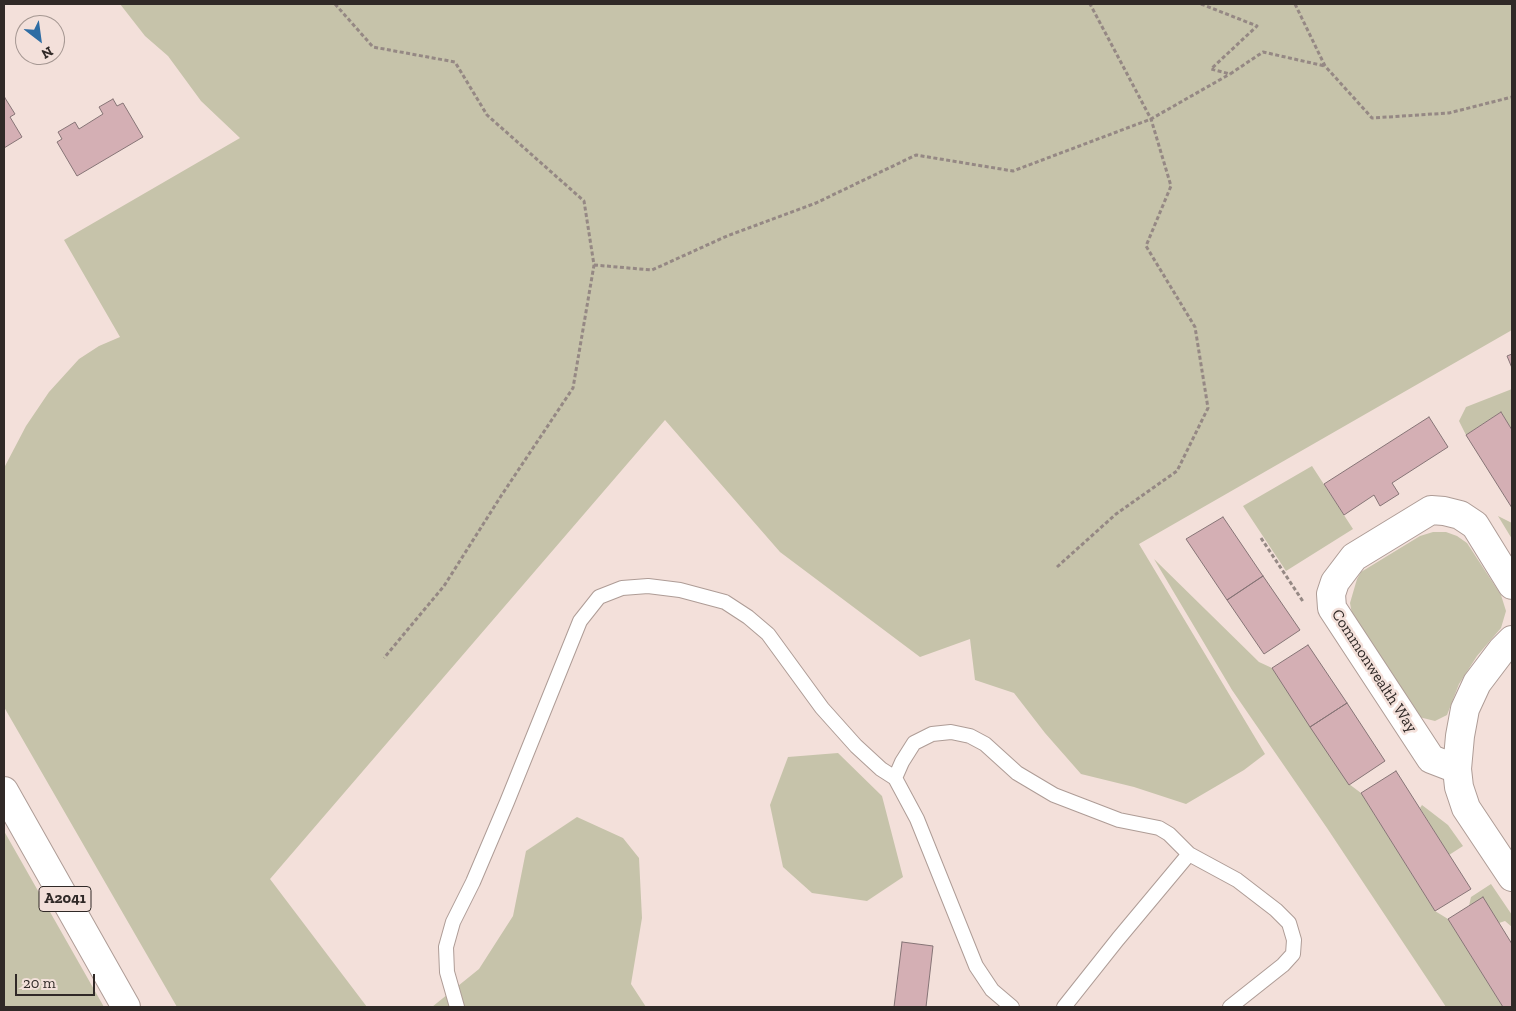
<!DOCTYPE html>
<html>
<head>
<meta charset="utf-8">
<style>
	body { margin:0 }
	#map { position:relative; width:1516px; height:1011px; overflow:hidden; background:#f3e0da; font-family:"Zilla Slab",serif }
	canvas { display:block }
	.frame { position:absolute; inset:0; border:5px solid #302927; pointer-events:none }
	.north { position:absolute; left:15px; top:15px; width:50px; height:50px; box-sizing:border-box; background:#f3e0da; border:1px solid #a59792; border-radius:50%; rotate:150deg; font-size:14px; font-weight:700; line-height:20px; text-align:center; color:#302927 }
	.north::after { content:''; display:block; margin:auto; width:18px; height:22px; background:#2e6da4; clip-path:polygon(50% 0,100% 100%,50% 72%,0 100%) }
	.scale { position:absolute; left:15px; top:974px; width:80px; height:22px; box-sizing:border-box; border:2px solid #302927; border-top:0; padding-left:6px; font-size:15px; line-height:18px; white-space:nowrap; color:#302927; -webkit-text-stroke:4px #f3e0da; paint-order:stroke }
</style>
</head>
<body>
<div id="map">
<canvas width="1516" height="1011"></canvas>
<div class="frame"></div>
<div class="north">N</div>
<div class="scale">20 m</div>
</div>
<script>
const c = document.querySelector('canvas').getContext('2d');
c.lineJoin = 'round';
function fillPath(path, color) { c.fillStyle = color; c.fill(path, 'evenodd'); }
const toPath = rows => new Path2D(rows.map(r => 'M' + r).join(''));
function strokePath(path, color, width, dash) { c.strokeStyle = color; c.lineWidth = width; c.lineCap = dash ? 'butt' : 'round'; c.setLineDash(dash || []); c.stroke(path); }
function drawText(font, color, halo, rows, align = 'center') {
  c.font = font + ' "Zilla Slab",serif'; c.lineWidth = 5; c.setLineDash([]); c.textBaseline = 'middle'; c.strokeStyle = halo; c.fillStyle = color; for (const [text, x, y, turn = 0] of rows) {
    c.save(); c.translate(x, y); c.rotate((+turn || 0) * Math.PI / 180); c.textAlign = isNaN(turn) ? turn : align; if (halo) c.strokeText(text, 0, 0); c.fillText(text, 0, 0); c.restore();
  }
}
fillPath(toPath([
	[120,4,1512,4,1512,330,1139,544,1265,754,1244,770,1186,804,1134,787,1081,774,1045,733,1014,693,975,680,970,639,920,657,780,552,665,420,270,879,367,1007,177,1007,4,707,4,468,26,426,49,392,79,359,99,346,120,337,64,240,240,138,201,101,168,56,145,36],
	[1512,389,1512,430,1501,412,1466,435,1459,421,1466,407],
	[1312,466,1353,529,1286,571,1243,506],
	[1498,516,1512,523,1512,539],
	[1433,532,1446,532,1457,536,1467,543,1501,595,1506,611,1501,628,1477,656,1459,684,1447,715,1435,721,1419,717,1353,620,1350,603,1357,579,1361,572,1420,536],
	[1154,559,1259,662,1272,668,1349,784,1361,793,1435,911,1448,919,1503,1007,1446,1007,1327,828,1232,690],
	[838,753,882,796,903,877,867,901,812,893,783,867,770,805,788,757],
	[1422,805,1448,825,1463,846,1449,855,1420,808],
	[577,817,623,838,639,858,642,918,631,984,646,1007,432,1007,479,969,513,916,526,851],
	[4,831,104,1007,4,1007],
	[1491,884,1512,915,1512,927,1505,921,1499,923,1483,898,1469,906,1471,897]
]), '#c6c3aa');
const building = toPath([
	[5,98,15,114,10,117,22,137,4,148,4,99,5,98],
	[113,99,117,106,123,103,143,137,77,176,57,142,62,139,58,132,75,122,79,129,103,114,99,107,113,99],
	[1512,354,1512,368,1507,356,1512,354],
	[1501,412,1512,430,1512,508,1466,435,1501,412],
	[1429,417,1448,447,1392,483,1399,494,1380,506,1374,495,1344,515,1324,484,1429,417],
	[1223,517,1263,576,1227,600,1186,539,1223,517],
	[1263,576,1300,630,1264,654,1227,600,1263,576],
	[1308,645,1347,703,1310,727,1272,668,1308,645],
	[1347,703,1385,761,1349,785,1310,727,1347,703],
	[1396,771,1471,889,1435,911,1361,793,1396,771],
	[1483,897,1512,944,1512,1007,1503,1007,1448,919,1483,897],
	[902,942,933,946,926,1007,894,1007,902,942]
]);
fillPath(building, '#d4afb4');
strokePath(building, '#867476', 1);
const lane = toPath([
	[895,778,902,762,914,743,932,734,951,732,970,736,985,744,1017,773,1054,795,1119,820,1159,828,1169,834,1189,854,1237,880,1276,910,1289,923,1294,940,1293,954,1283,965,1230,1007],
	[457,1007,447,972,446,947,453,922,473,882,507,802,580,621,599,597,622,588,648,586,680,590,725,602,748,617,768,634,822,708,856,746,881,769,895,778,917,819,976,966,992,990,1012,1007],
	[1064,1007,1118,939,1189,854]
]);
const street = toPath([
	[1512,640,1502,650,1477,683,1465,709,1460,736,1457,769,1459,787,1466,808,1512,877],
	[1457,769,1431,759,1332,608,1331,594,1335,582,1354,557,1431,510,1444,511,1460,515,1475,525,1512,585]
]);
const primary = toPath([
	[4,791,126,1007]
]);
strokePath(lane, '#ae9c96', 16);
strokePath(street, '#ae9c96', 30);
strokePath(primary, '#ae9c96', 30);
strokePath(toPath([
	[335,4,373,47,455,62,487,115,584,201,594,265,573,388,501,496,444,586,384,658],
	[1201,4,1257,26,1211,69,1230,74,1263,52,1325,66],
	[1295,4,1325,66,1372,118,1449,113,1512,97],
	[594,265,652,270,727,236,816,203,916,155,1013,171,1151,119,1230,74],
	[1261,538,1304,603],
	[1057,567,1116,514,1177,471,1208,408,1195,327,1146,246,1171,186,1151,119,1090,4]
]), '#958884', 3, [4, 2.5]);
strokePath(lane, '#fff', 14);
strokePath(street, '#fff', 28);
strokePath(primary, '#fff', 28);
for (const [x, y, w] of [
	[65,899,52]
]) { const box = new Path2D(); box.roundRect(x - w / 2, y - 12.5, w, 25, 4); c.fillStyle = '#f3e0da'; c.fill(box); strokePath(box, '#302927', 1); }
drawText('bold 15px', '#302927', null, [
	["A2041",65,899]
]);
drawText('16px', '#302927', '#f3e0da', [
	["Commonwealth Way",1374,671,57]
]);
</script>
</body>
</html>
